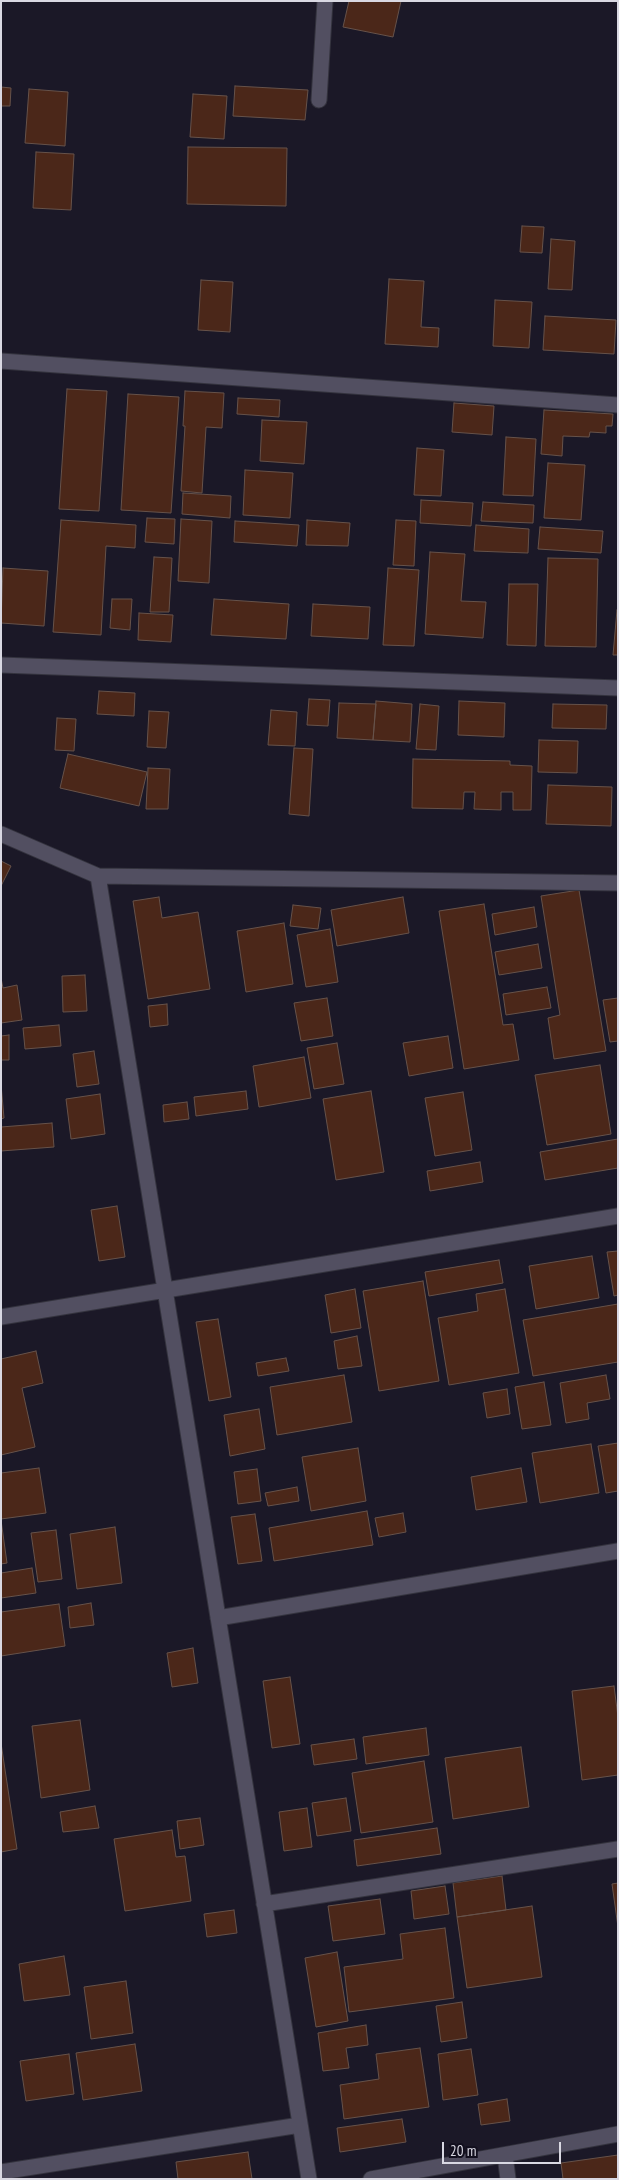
<!DOCTYPE html>
<html>
<head>
<meta charset="utf-8">
<style>
	body { margin:0 }
	#map { position:relative; width:619px; height:2180px; overflow:hidden; background:#1b1827; font-family:"PT Sans Narrow",sans-serif }
	canvas { display:block }
	.frame { position:absolute; inset:0; border:2px solid #d9d8e2; pointer-events:none }
	.scale { position:absolute; left:442px; top:2142px; width:119px; height:22px; box-sizing:border-box; border:2px solid #d9d8e2; border-top:0; padding-left:6px; font-size:15px; line-height:18px; white-space:nowrap; color:#d9d8e2; -webkit-text-stroke:4px #120f1e; paint-order:stroke }
</style>
</head>
<body>
<div id="map">
<canvas width="619" height="2180"></canvas>
<div class="frame"></div>
<div class="scale">20 m</div>
</div>
<script>
const c = document.querySelector('canvas').getContext('2d');
c.lineJoin = 'round';
function fillPath(path, color) { c.fillStyle = color; c.fill(path, 'evenodd'); }
const toPath = rows => new Path2D(rows.map(r => 'M' + r).join(''));
function strokePath(path, color, width, dash) { c.strokeStyle = color; c.lineWidth = width; c.lineCap = dash ? 'butt' : 'round'; c.setLineDash(dash || []); c.stroke(path); }
const building = toPath([
	[349,1,401,1,393,37,343,27,349,1],
	[235,86,308,90,305,120,233,116,235,86],
	[1,87,11,88,10,106,1,106,1,87],
	[29,89,68,92,65,146,25,143,29,89],
	[193,94,227,96,224,139,190,137,193,94],
	[188,147,287,148,286,206,187,204,188,147],
	[36,152,74,154,71,210,33,208,36,152],
	[522,226,544,227,542,253,520,252,522,226],
	[551,239,575,241,572,290,548,289,551,239],
	[389,279,424,281,421,327,439,328,438,347,385,344,389,279],
	[201,280,233,282,230,332,198,330,201,280],
	[495,300,532,302,529,348,493,346,495,300],
	[545,316,616,320,614,354,543,350,545,316],
	[67,389,107,391,99,511,59,509,67,389],
	[185,391,224,393,222,428,206,427,202,493,181,491,185,426,183,426,185,391],
	[128,394,179,397,171,513,121,510,128,394],
	[238,398,280,400,279,417,237,414,238,398],
	[454,403,494,406,492,435,452,432,454,403],
	[544,410,613,414,612,426,606,426,606,433,590,432,589,437,563,436,562,456,541,454,544,410],
	[262,420,307,422,304,464,260,461,262,420],
	[506,437,536,439,533,496,503,495,506,437],
	[417,448,444,450,441,496,414,495,417,448],
	[548,463,585,465,581,520,544,518,548,463],
	[245,470,293,473,290,518,243,515,245,470],
	[183,493,231,496,230,518,182,514,183,493],
	[421,500,473,503,471,526,420,523,421,500],
	[483,502,534,505,533,523,481,521,483,502],
	[147,518,175,519,174,544,145,542,147,518],
	[181,519,212,521,209,583,178,581,181,519],
	[61,520,136,525,135,548,106,546,101,635,53,632,61,520],
	[307,520,350,523,348,546,306,545,307,520],
	[396,520,416,521,414,566,393,565,396,520],
	[235,521,299,525,297,546,234,542,235,521],
	[476,525,529,529,528,553,474,551,476,525],
	[540,527,603,531,601,553,538,549,540,527],
	[430,552,465,554,461,601,486,602,483,638,425,634,430,552],
	[154,557,172,558,169,612,150,612,154,557],
	[548,558,598,559,596,647,545,646,548,558],
	[3,568,48,571,44,626,1,623,3,568],
	[388,568,419,570,414,646,383,645,388,568],
	[509,584,538,584,536,646,507,645,509,584],
	[112,599,132,599,130,630,110,628,112,599],
	[214,599,289,604,286,639,211,635,214,599],
	[313,604,370,607,368,639,311,636,313,604],
	[617,610,618,610,618,655,613,655,617,610],
	[139,613,173,615,171,642,138,640,139,613],
	[99,691,135,693,134,716,97,714,99,691],
	[309,699,330,700,328,726,307,725,309,699],
	[376,701,412,704,410,742,373,740,376,701],
	[459,701,505,703,504,737,458,735,459,701],
	[339,703,376,704,373,740,337,738,339,703],
	[420,704,439,706,436,750,416,749,420,704],
	[553,704,607,705,606,729,552,728,553,704],
	[271,710,297,712,295,746,268,745,271,710],
	[149,711,169,712,166,748,147,747,149,711],
	[57,718,76,719,74,751,55,750,57,718],
	[539,740,578,741,577,773,538,772,539,740],
	[294,748,313,749,309,816,289,814,294,748],
	[68,754,147,772,139,806,60,788,68,754],
	[413,759,510,761,510,765,532,766,531,810,513,810,513,792,501,792,501,810,474,809,475,792,464,792,463,809,412,808,413,759],
	[148,768,170,769,168,809,146,809,148,768],
	[548,785,612,787,611,826,546,824,548,785],
	[1,861,11,866,1,886,1,861],
	[579,890,606,1051,554,1059,548,1018,560,1015,541,896,579,890],
	[159,897,162,918,198,912,210,989,148,999,133,901,159,897],
	[403,897,409,933,337,946,331,910,403,897],
	[484,904,503,1025,513,1024,519,1060,464,1069,439,911,484,904],
	[293,905,321,908,318,929,290,926,293,905],
	[534,907,537,927,495,935,492,914,534,907],
	[284,923,293,984,246,992,237,931,284,923],
	[330,929,338,982,306,987,297,935,330,929],
	[538,944,542,968,499,975,495,952,538,944],
	[85,975,87,1011,63,1012,62,976,85,975],
	[1,978,3,988,17,985,22,1020,1,1023,1,978],
	[547,987,551,1008,506,1015,503,994,547,987],
	[327,998,333,1036,301,1041,294,1003,327,998],
	[618,998,618,1041,610,1042,603,1000,618,998],
	[167,1004,168,1025,150,1027,148,1006,167,1004],
	[59,1025,61,1046,25,1049,23,1028,59,1025],
	[9,1035,9,1060,1,1060,1,1036,9,1035],
	[448,1036,453,1068,409,1076,403,1043,448,1036],
	[337,1043,344,1084,314,1089,307,1048,337,1043],
	[94,1051,99,1084,77,1087,73,1054,94,1051],
	[304,1057,311,1098,259,1107,253,1066,304,1057],
	[600,1065,611,1134,547,1145,535,1075,600,1065],
	[1,1084,4,1118,1,1119,1,1084],
	[246,1091,248,1109,196,1116,194,1097,246,1091],
	[371,1091,384,1172,336,1180,323,1099,371,1091],
	[463,1092,472,1150,435,1156,425,1098,463,1092],
	[100,1094,105,1134,71,1139,66,1099,100,1094],
	[187,1102,189,1119,164,1122,163,1105,187,1102],
	[52,1123,54,1147,1,1151,1,1127,52,1123],
	[618,1139,618,1168,545,1180,540,1152,618,1139],
	[480,1162,483,1182,430,1191,427,1171,480,1162],
	[117,1206,125,1257,99,1261,91,1210,117,1206],
	[618,1251,618,1295,614,1296,607,1252,618,1251],
	[592,1256,599,1298,536,1309,529,1266,592,1256],
	[499,1260,503,1283,429,1296,425,1272,499,1260],
	[423,1281,439,1381,379,1391,363,1291,423,1281],
	[355,1289,361,1328,331,1333,325,1295,355,1289],
	[505,1289,519,1373,449,1385,438,1318,478,1311,476,1294,505,1289],
	[618,1304,618,1362,533,1376,523,1320,618,1304],
	[218,1319,231,1397,209,1401,196,1322,218,1319],
	[357,1336,362,1366,338,1369,334,1341,357,1336],
	[36,1351,43,1383,22,1388,35,1447,1,1455,1,1359,36,1351],
	[286,1358,289,1371,258,1376,256,1363,286,1358],
	[344,1375,352,1422,277,1435,270,1387,344,1375],
	[606,1375,610,1399,587,1403,589,1419,566,1423,560,1383,606,1375],
	[544,1382,551,1425,522,1429,515,1387,544,1382],
	[507,1389,510,1414,487,1418,483,1393,507,1389],
	[259,1409,265,1449,230,1456,224,1415,259,1409],
	[618,1443,618,1491,606,1493,598,1446,618,1443],
	[591,1444,599,1493,540,1503,532,1453,591,1444],
	[358,1448,366,1501,311,1511,302,1457,358,1448],
	[39,1468,46,1513,1,1519,1,1473,39,1468],
	[521,1468,527,1502,476,1510,471,1477,521,1468],
	[257,1469,261,1501,238,1504,234,1472,257,1469],
	[297,1487,299,1501,268,1506,265,1493,297,1487],
	[367,1511,373,1545,274,1561,269,1528,367,1511],
	[403,1513,406,1532,379,1537,375,1518,403,1513],
	[255,1514,262,1561,238,1564,231,1517,255,1514],
	[1,1520,7,1563,1,1564,1,1520],
	[115,1527,122,1583,77,1589,70,1534,115,1527],
	[56,1530,62,1579,38,1582,31,1533,56,1530],
	[32,1568,36,1593,1,1598,1,1573,32,1568],
	[91,1603,94,1625,70,1628,68,1607,91,1603],
	[59,1604,65,1646,1,1656,1,1612,59,1604],
	[193,1648,198,1683,172,1687,167,1653,193,1648],
	[290,1677,300,1744,272,1748,263,1681,290,1677],
	[614,1686,618,1717,618,1775,582,1780,572,1691,614,1686],
	[80,1720,90,1790,41,1798,32,1726,80,1720],
	[426,1728,429,1755,366,1764,363,1737,426,1728],
	[354,1739,357,1759,314,1765,311,1745,354,1739],
	[1,1743,17,1849,1,1852,1,1743],
	[521,1747,529,1807,453,1819,445,1758,521,1747],
	[424,1761,433,1822,361,1833,352,1773,424,1761],
	[346,1798,351,1831,317,1836,312,1803,346,1798],
	[95,1806,99,1828,63,1832,60,1812,95,1806],
	[307,1808,312,1847,284,1851,279,1812,307,1808],
	[200,1818,204,1845,180,1849,177,1821,200,1818],
	[437,1828,441,1854,357,1866,354,1840,437,1828],
	[172,1830,176,1857,185,1856,191,1901,125,1911,114,1839,172,1830],
	[502,1876,506,1910,457,1917,453,1883,502,1876],
	[618,1883,618,1927,612,1884,618,1883],
	[445,1886,449,1914,414,1919,411,1891,445,1886],
	[380,1899,385,1934,333,1941,328,1906,380,1899],
	[532,1906,542,1977,467,1988,457,1917,532,1906],
	[234,1910,237,1933,207,1937,204,1914,234,1910],
	[445,1928,454,1998,349,2012,344,1967,403,1959,400,1934,445,1928],
	[337,1952,348,2021,316,2027,305,1958,337,1952],
	[64,1956,70,1995,24,2001,19,1964,64,1956],
	[126,1981,133,2033,91,2039,84,1987,126,1981],
	[462,2002,467,2038,441,2042,436,2006,462,2002],
	[366,2025,368,2045,346,2048,349,2068,323,2071,318,2033,366,2025],
	[135,2044,142,2091,83,2100,76,2053,135,2044],
	[420,2048,429,2107,344,2119,340,2085,379,2079,376,2054,420,2048],
	[471,2049,478,2095,443,2100,438,2054,471,2049],
	[69,2054,74,2094,26,2101,20,2061,69,2054],
	[507,2099,510,2121,481,2125,478,2104,507,2099],
	[402,2119,406,2142,340,2152,337,2128,402,2119],
	[248,2152,252,2179,178,2179,176,2162,248,2152],
	[618,2155,618,2179,563,2179,561,2163,618,2155]
]);
fillPath(building, '#4b2719');
strokePath(building, '#66524a', 1);
const street = toPath([
	[319,100,325,1],
	[1,361,618,405],
	[1,665,618,688],
	[1,834,98,876,618,883],
	[98,876,309,2179],
	[1,1317,618,1216],
	[218,1618,618,1551],
	[264,1904,618,1849],
	[505,2155,508,2179],
	[1,2172,300,2125],
	[371,2179,618,2134]
]);
strokePath(street, '#34333e', 17);
strokePath(street, '#524f61', 15);
</script>
</body>
</html>
